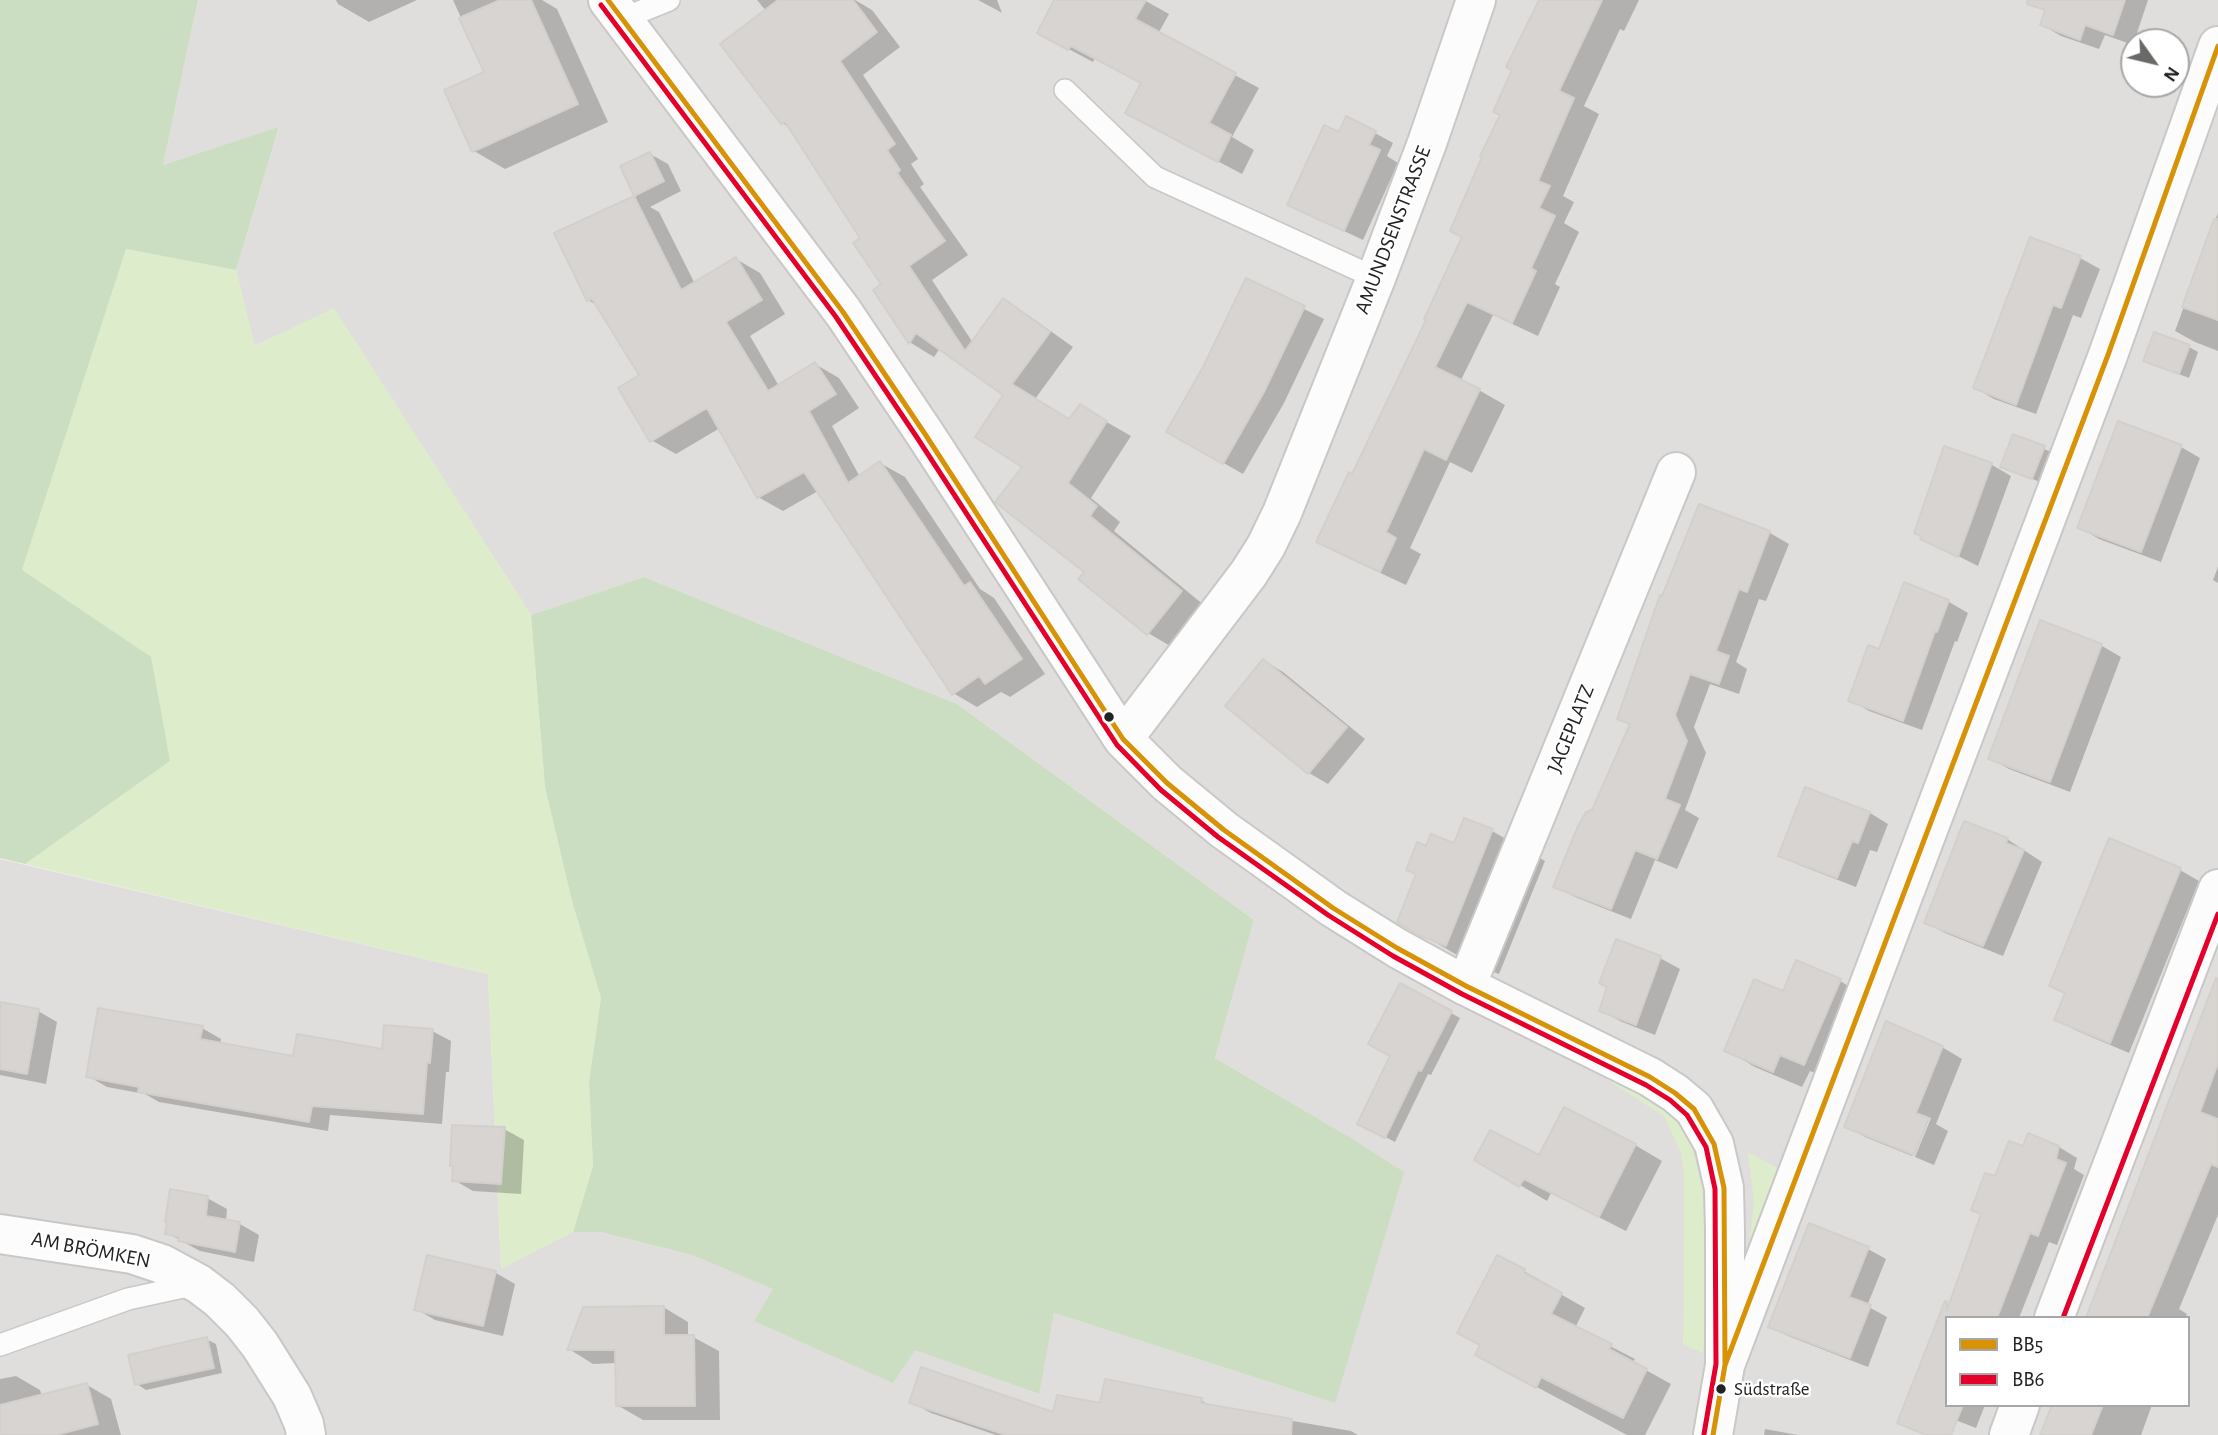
<!DOCTYPE html>
<html>
<head>
<meta charset="utf-8">
<style>
	body { margin:0 }
	#map { position:relative; width:2218px; height:1435px; overflow:hidden; background:#f0eeeb; font-family:"Alegreya Sans",sans-serif }
	canvas { display:block }
	.legend { position:absolute; left:1945px; top:1316px; width:245px; height:91px; box-sizing:border-box; background:#fff; border:2px solid #a7a7a7; margin:0; padding:9px 12px; list-style:none; font-size:21px; color:#222 }
	.legend li { display:flex; align-items:center; gap:14px; height:35px }
	.legend b { width:35px; border:2px solid #a7a7a7 }
	.north { position:absolute; left:2120px; top:28px; width:70px; height:70px; box-sizing:border-box; background:#fff; border:2px solid #a7a7a7; border-radius:50%; rotate:124deg; font-size:19px; font-weight:700; line-height:28px; text-align:center; color:#222 }
	.north::after { content:''; display:block; margin:auto; width:24px; height:32px; background:#6a6968; clip-path:polygon(50% 0,100% 100%,50% 72%,0 100%) }
</style>
</head>
<body>
<div id="map">
<canvas width="2218" height="1435"></canvas>
<ul class="legend">
<li><b style="height:9px;background:#d79205"></b>BB5</li>
<li><b style="height:9px;background:#e4002b"></b>BB6</li>
</ul>
<div class="north">N</div>
</div>
<script>
const c = document.querySelector('canvas').getContext('2d');
c.lineJoin = 'round';
function fillPath(path, color) { c.fillStyle = color; c.fill(path, 'evenodd'); }
const toPath = rows => new Path2D(rows.map(r => 'M' + r).join(''));
function strokePath(path, color, width, dash) { c.strokeStyle = color; c.lineWidth = width; c.lineCap = dash ? 'butt' : 'round'; c.setLineDash(dash || []); c.stroke(path); }
function drawText(font, color, halo, rows, align = 'center') {
  c.font = font + ' "Alegreya Sans",sans-serif'; c.lineWidth = 5; c.setLineDash([]); c.textBaseline = 'middle'; c.strokeStyle = halo; c.fillStyle = color; for (const [text, x, y, turn = 0] of rows) {
    c.save(); c.translate(x, y); c.rotate((+turn || 0) * Math.PI / 180); c.textAlign = isNaN(turn) ? turn : align; if (halo) c.strokeText(text, 0, 0); c.fillText(text, 0, 0); c.restore();
  }
}
fillPath(toPath([
	[198,0,2218,0,2218,1435,0,1435,0,859,488,974,501,1268,573,1232,600,1232,692,1255,774,1289,754,1321,915,1349,1038,1394,1054,1313,1335,1403,1346,1135,1215,1058,1254,920,957,704,644,577,531,615,334,309,254,346,236,270,279,128,163,165],
	[2134,42,2176,42,2176,84,2134,84],
	[1947,1318,2188,1318,2188,1405,1947,1405]
]), '#dfdedc');
fillPath(toPath([
	[126,249,236,270,255,346,334,308,531,615,545,787,572,901,601,998,589,1082,593,1166,573,1232,501,1269,488,974,25,864,170,761,22,570],
	[1612,1073,1658,1100,1676,1118,1692,1147,1702,1187,1709,1288,1703,1353,1683,1345,1684,1173,1681,1153,1664,1116,1607,1080],
	[1748,1152,1777,1168,1749,1246,1754,1202]
]), '#ddeccb');
fillPath(toPath([
	[0,0,198,0,163,165,279,127,236,270,126,249,22,570,151,657,170,761,25,864,0,858],
	[644,577,957,704,1254,920,1215,1058,1346,1135,1404,1172,1335,1403,1054,1313,1039,1394,915,1350,893,1383,754,1321,773,1289,692,1255,600,1232,573,1232,593,1166,589,1082,601,998,572,901,545,787,531,615]
]), '#cbdec1');
fillPath(toPath([
	[336,0,417,0,369,22,338,4],
	[453,0,542,0,557,9,608,122,505,169,474,151,486,73],
	[757,0,855,0,872,10,900,47,863,75,918,159,911,164,924,184,920,187,968,255,932,280,973,343,1003,301,1028,315,1073,347,1035,399,1070,421,1105,421,1131,436,1091,498,1120,522,1114,531,1205,606,1172,647,1148,633,1086,572,1025,467,1005,394,940,348,934,357,911,343,876,290,884,285,863,238,791,128,782,123,766,11],
	[978,0,997,0,1002,13,995,9],
	[1056,0,1144,0,1169,14,1158,34,1259,88,1232,137,1254,150,1242,174,1151,126,1143,83,1095,58,1093,62,1063,46],
	[1541,0,1639,0,1624,31,1620,29,1584,106,1599,114,1563,196,1574,202,1564,223,1579,232,1555,284,1560,287,1538,336,1493,315,1461,380,1505,405,1472,473,1450,462,1410,548,1421,554,1406,585,1344,556,1318,541,1353,476,1428,320,1464,237,1502,115],
	[2051,0,2148,0,2133,45,2105,35,2099,49,2061,36,2042,25],
	[1375,133,1393,143,1387,156,1398,163,1363,240,1289,205,1340,134],
	[650,154,668,164,681,191,650,207,659,212,695,284,736,259,760,273,785,314,750,336,779,386,815,364,839,378,859,408,832,426,860,477,880,463,905,477,980,589,994,598,1045,674,1010,697,1001,692,977,707,953,693,818,491,783,511,758,497,720,428,676,454,651,440,641,376,598,306,588,300,557,234,637,196,623,167],
	[2218,213,2218,351,2195,342,2175,331],
	[2080,258,2100,269,2081,318,2073,315,2036,414,1994,399,1975,388],
	[1246,280,1324,319,1284,403,1243,474,1169,432,1205,368],
	[2189,347,2198,352,2189,378,2145,361],
	[2014,437,2054,453,2042,483,2002,466],
	[2181,447,2200,458,2161,562,2099,539,2079,527],
	[1945,448,1992,465,2011,476,1978,566,1922,538],
	[1700,506,1770,533,1789,544,1766,601,1759,599,1736,662,1747,669,1739,694,1710,684,1694,727,1706,753,1685,810,1699,818,1677,869,1655,860,1631,919,1575,897,1555,886,1593,811,1631,726,1619,718],
	[2218,567,2218,583,2213,580],
	[1905,585,1949,602,1968,613,1957,642,1955,641,1922,730,1869,711,1850,700,1880,651],
	[2041,622,2102,646,2121,657,2070,792,2009,769,1990,758],
	[1264,661,1283,672,1365,739,1328,784,1309,773,1227,705],
	[1806,789,1870,813,1888,824,1877,852,1870,850,1856,887,1799,865,1780,855],
	[1465,820,1492,831,1545,861,1499,974,1474,965,1399,921,1417,875,1408,870,1427,848,1455,845],
	[2007,839,2042,862,2003,956,1945,933,1926,922],
	[2180,870,2199,881,2129,1053,2075,1030,2056,1019,2066,994,2051,985],
	[1617,941,1660,958,1680,969,1655,1035,1620,1021,1601,1010,1609,987],
	[2218,978,2218,1215,2179,1309,2187,1314,2185,1318,2087,1318],
	[1840,981,1869,998,1834,1081,1810,1071,1802,1087,1755,1067,1726,1050,1784,993],
	[1401,986,1460,1018,1431,1075,1428,1074,1395,1142,1368,1128,1393,1055],
	[0,1003,38,1011,57,1022,46,1084,0,1075],
	[202,1028,221,1039,220,1044,294,1058,383,1051,432,1031,451,1041,449,1072,446,1072,442,1124,330,1115,328,1131,159,1102,145,1094,107,1087,88,1076],
	[1942,1047,1962,1059,1936,1124,1948,1131,1934,1165,1915,1157,1931,1118,1927,1118,1912,1156,1865,1137,1846,1126],
	[504,1129,524,1140,521,1194,473,1191,454,1180],
	[1635,1145,1662,1161,1626,1231,1551,1193,1547,1201,1476,1159,1540,1157],
	[2059,1147,2077,1158,2074,1169,2084,1175,2057,1245,2049,1242,2019,1318,1947,1318,1947,1405,1985,1405,1976,1428,1927,1409,1941,1332,1996,1178,2024,1148],
	[207,1198,227,1209,226,1221,240,1224,259,1235,254,1262,200,1251,167,1233,169,1222],
	[1868,1249,1886,1259,1867,1306,1887,1317,1868,1367,1788,1336,1770,1326],
	[428,1257,496,1273,515,1284,503,1336,435,1320,416,1309],
	[1498,1257,1549,1285,1548,1287,1585,1308,1575,1328,1635,1359,1633,1363,1671,1384,1645,1435,1627,1435,1501,1368,1482,1345],
	[663,1307,688,1322,688,1337,693,1337,719,1351,720,1420,643,1420,617,1405,617,1363,593,1364,569,1349],
	[206,1339,216,1344,222,1373,146,1390,137,1384],
	[16,1376,40,1390,42,1396,87,1385,111,1399,121,1435,0,1435,0,1379],
	[1201,1400,1212,1407,1351,1431,1358,1435,996,1435,931,1413,911,1402,1055,1414,1102,1406],
	[2053,1405,2152,1405,2141,1435,2042,1435],
	[1765,1429,1798,1435,1764,1435]
]), '#0003');
const building = toPath([
	[500,0,531,0,578,104,472,152,444,90,484,72,459,18,500,0],
	[778,0,853,0,877,32,840,61,895,144,887,150,900,170,897,173,945,241,909,266,965,351,1003,298,1050,332,1012,384,1069,419,1080,404,1107,421,1068,483,1097,506,1090,516,1182,591,1147,635,1078,579,1084,572,995,502,1022,467,975,437,1003,395,916,333,909,344,873,290,881,284,853,243,860,238,785,122,781,124,720,44,778,0],
	[1054,0,1146,0,1135,19,1236,73,1209,123,1231,135,1218,162,1125,113,1141,83,1071,46,1068,50,1037,33,1054,0],
	[1539,0,1602,0,1559,91,1574,98,1538,181,1550,186,1539,208,1555,216,1531,268,1536,271,1512,323,1467,302,1435,367,1480,389,1446,460,1424,449,1386,532,1396,538,1380,572,1316,542,1349,472,1352,474,1426,320,1424,319,1462,237,1450,231,1482,157,1480,156,1500,115,1493,112,1512,70,1506,67,1539,0],
	[2028,0,2125,0,2113,35,2085,25,2080,40,2040,25,2045,10,2027,4,2028,0],
	[1346,116,1376,131,1369,145,1380,150,1344,231,1287,205,1324,125,1339,132,1346,116],
	[650,152,664,181,634,196,620,166,650,152],
	[634,196,681,290,736,257,762,300,726,322,768,391,815,362,836,394,809,411,848,483,880,461,964,586,970,582,1022,659,985,684,979,676,952,695,804,472,757,498,707,408,650,442,618,388,639,375,592,299,587,301,554,233,634,196],
	[2214,219,2218,219,2218,320,2182,307,2214,219],
	[2030,237,2081,256,2061,308,2053,305,2016,405,1973,388,2030,237],
	[1246,278,1305,306,1264,392,1223,464,1166,432,1203,367,1246,278],
	[2154,332,2190,345,2179,374,2143,361,2154,332],
	[2118,421,2182,445,2141,552,2077,528,2118,421],
	[2013,434,2045,446,2032,479,2000,467,2013,434],
	[1944,446,1992,463,1958,557,1920,539,1921,536,1914,533,1944,446],
	[1699,504,1770,531,1747,592,1739,589,1716,651,1729,656,1719,684,1690,674,1675,715,1687,741,1665,799,1680,805,1657,859,1635,850,1611,909,1553,887,1578,826,1586,812,1592,810,1630,724,1617,719,1660,595,1662,596,1699,504],
	[1904,582,1949,600,1937,632,1935,631,1903,721,1848,701,1868,645,1879,649,1904,582],
	[2040,620,2102,644,2050,782,1988,759,2040,620],
	[1263,659,1347,727,1308,774,1225,706,1263,659],
	[1805,787,1870,812,1858,843,1852,841,1837,878,1778,856,1805,787],
	[1464,818,1493,829,1446,946,1419,935,1397,922,1416,874,1406,870,1417,842,1426,846,1431,834,1454,843,1464,818],
	[1964,821,2008,838,2006,843,2024,850,1983,946,1924,923,1964,821],
	[2109,838,2181,868,2110,1043,2054,1020,2065,993,2049,986,2109,838],
	[1616,939,1661,956,1636,1025,1599,1011,1607,987,1599,983,1616,939],
	[1796,960,1841,979,1804,1065,1780,1055,1773,1072,1724,1051,1754,979,1783,991,1796,960],
	[2216,978,2218,979,2218,1063,2200,1112,2218,1119,2218,1167,2211,1164,2147,1318,2086,1318,2216,978],
	[1400,983,1452,1011,1421,1071,1418,1070,1385,1138,1357,1124,1390,1056,1368,1044,1400,983],
	[0,1002,39,1009,27,1074,0,1069,0,1002],
	[98,1008,203,1026,200,1039,293,1056,297,1034,382,1049,384,1025,433,1029,430,1063,427,1062,423,1114,312,1106,309,1122,138,1092,139,1087,86,1077,98,1008],
	[1886,1021,1943,1046,1916,1113,1929,1118,1914,1155,1844,1127,1886,1021],
	[1564,1107,1636,1144,1599,1217,1524,1179,1519,1187,1474,1160,1490,1130,1539,1155,1564,1107],
	[452,1125,505,1127,501,1184,452,1181,453,1166,450,1166,452,1125],
	[2028,1133,2059,1146,2056,1159,2066,1163,2038,1236,2030,1233,1997,1318,1947,1318,1947,1405,1963,1405,1951,1435,1926,1435,1897,1423,1945,1301,1947,1302,1947,1310,1981,1214,1971,1210,1985,1173,1995,1176,2009,1141,2023,1146,2028,1133],
	[170,1189,208,1196,206,1216,240,1222,235,1252,178,1241,179,1237,165,1234,167,1222,165,1222,170,1189],
	[1809,1223,1869,1247,1849,1297,1871,1305,1850,1358,1768,1327,1809,1223],
	[427,1255,496,1271,483,1326,414,1310,427,1255],
	[1497,1255,1525,1269,1524,1273,1562,1293,1551,1314,1612,1344,1609,1349,1647,1369,1623,1418,1541,1377,1536,1388,1475,1355,1480,1345,1457,1333,1497,1255],
	[664,1306,664,1335,694,1335,695,1406,616,1406,615,1350,567,1350,583,1307,664,1306],
	[207,1337,214,1368,135,1385,128,1355,207,1337],
	[921,1367,1053,1412,1057,1395,1100,1403,1105,1379,1202,1398,1201,1403,1292,1419,1291,1435,1006,1435,909,1403,921,1367],
	[87,1383,98,1424,56,1435,0,1435,0,1405,87,1383],
	[2052,1405,2103,1405,2091,1435,2040,1435,2052,1405]
]);
fillPath(building, '#d7d4d2');
strokePath(building, '#d3d0cc', 2);
const service = toPath([
	[622,19,669,0],
	[1065,90,1155,177,1376,278],
	[0,1345,128,1299,197,1284]
]);
const minor = toPath([
	[608,0,843,312,925,434,1123,739,1167,783,1224,830,1333,908,1397,948,1466,986,1650,1077,1675,1093,1694,1109,1714,1144,1724,1188,1725,1230,1725,1365],
	[1123,739,1249,573,1266,546,1282,513,1376,278,1427,143,1476,0],
	[1466,986,1676,472],
	[0,1234,132,1254,162,1264,199,1284,220,1300,242,1322,260,1345,292,1396,304,1424,306,1435],
	[2054,1318,2218,889],
	[1713,1435,1725,1365,2108,355,2218,46],
	[2009,1435,2020,1405]
]);
strokePath(service, '#c9c8c7', 24);
strokePath(minor, '#c9c8c7', 42);
strokePath(service, '#fdfcfc', 21);
strokePath(minor, '#fdfcfc', 38);
strokePath(toPath([
	[608,0,843,312,925,434,1123,739,1167,783,1224,830,1333,908,1397,948,1466,986,1650,1077,1675,1093,1694,1109,1714,1144,1724,1188,1725,1365],
	[1713,1435,1725,1365,2108,355,2218,46]
]), '#d79205', 5);
strokePath(toPath([
	[601,5,836,317,918,439,1117,745,1161,790,1218,837,1328,915,1393,956,1462,994,1646,1085,1670,1100,1687,1115,1706,1147,1715,1189,1716,1364,1704,1434],
	[2063,1318,2218,914]
]), '#e4002b', 5);
for (const [x, y, r, color] of [
	[1109,717,6,"#222"],
	[1721,1389,6,"#222"]
]) { const dot = new Path2D(); dot.arc(x, y, r, 0, 2 * Math.PI); c.fillStyle = color; c.fill(dot); strokePath(dot, '#fff', 2.5); }
drawText('19px', '#222', '#fff', [
	["Südstraße",1734,1389]
], 'left');
drawText('21px', '#222', '#fff', [
	["AMUNDSENSTRASSE",1393,230,-69],
	["JAGEPLATZ",1571,729,-68],
	["AM BRÖMKEN",91,1250,11]
]);
</script>
</body>
</html>
